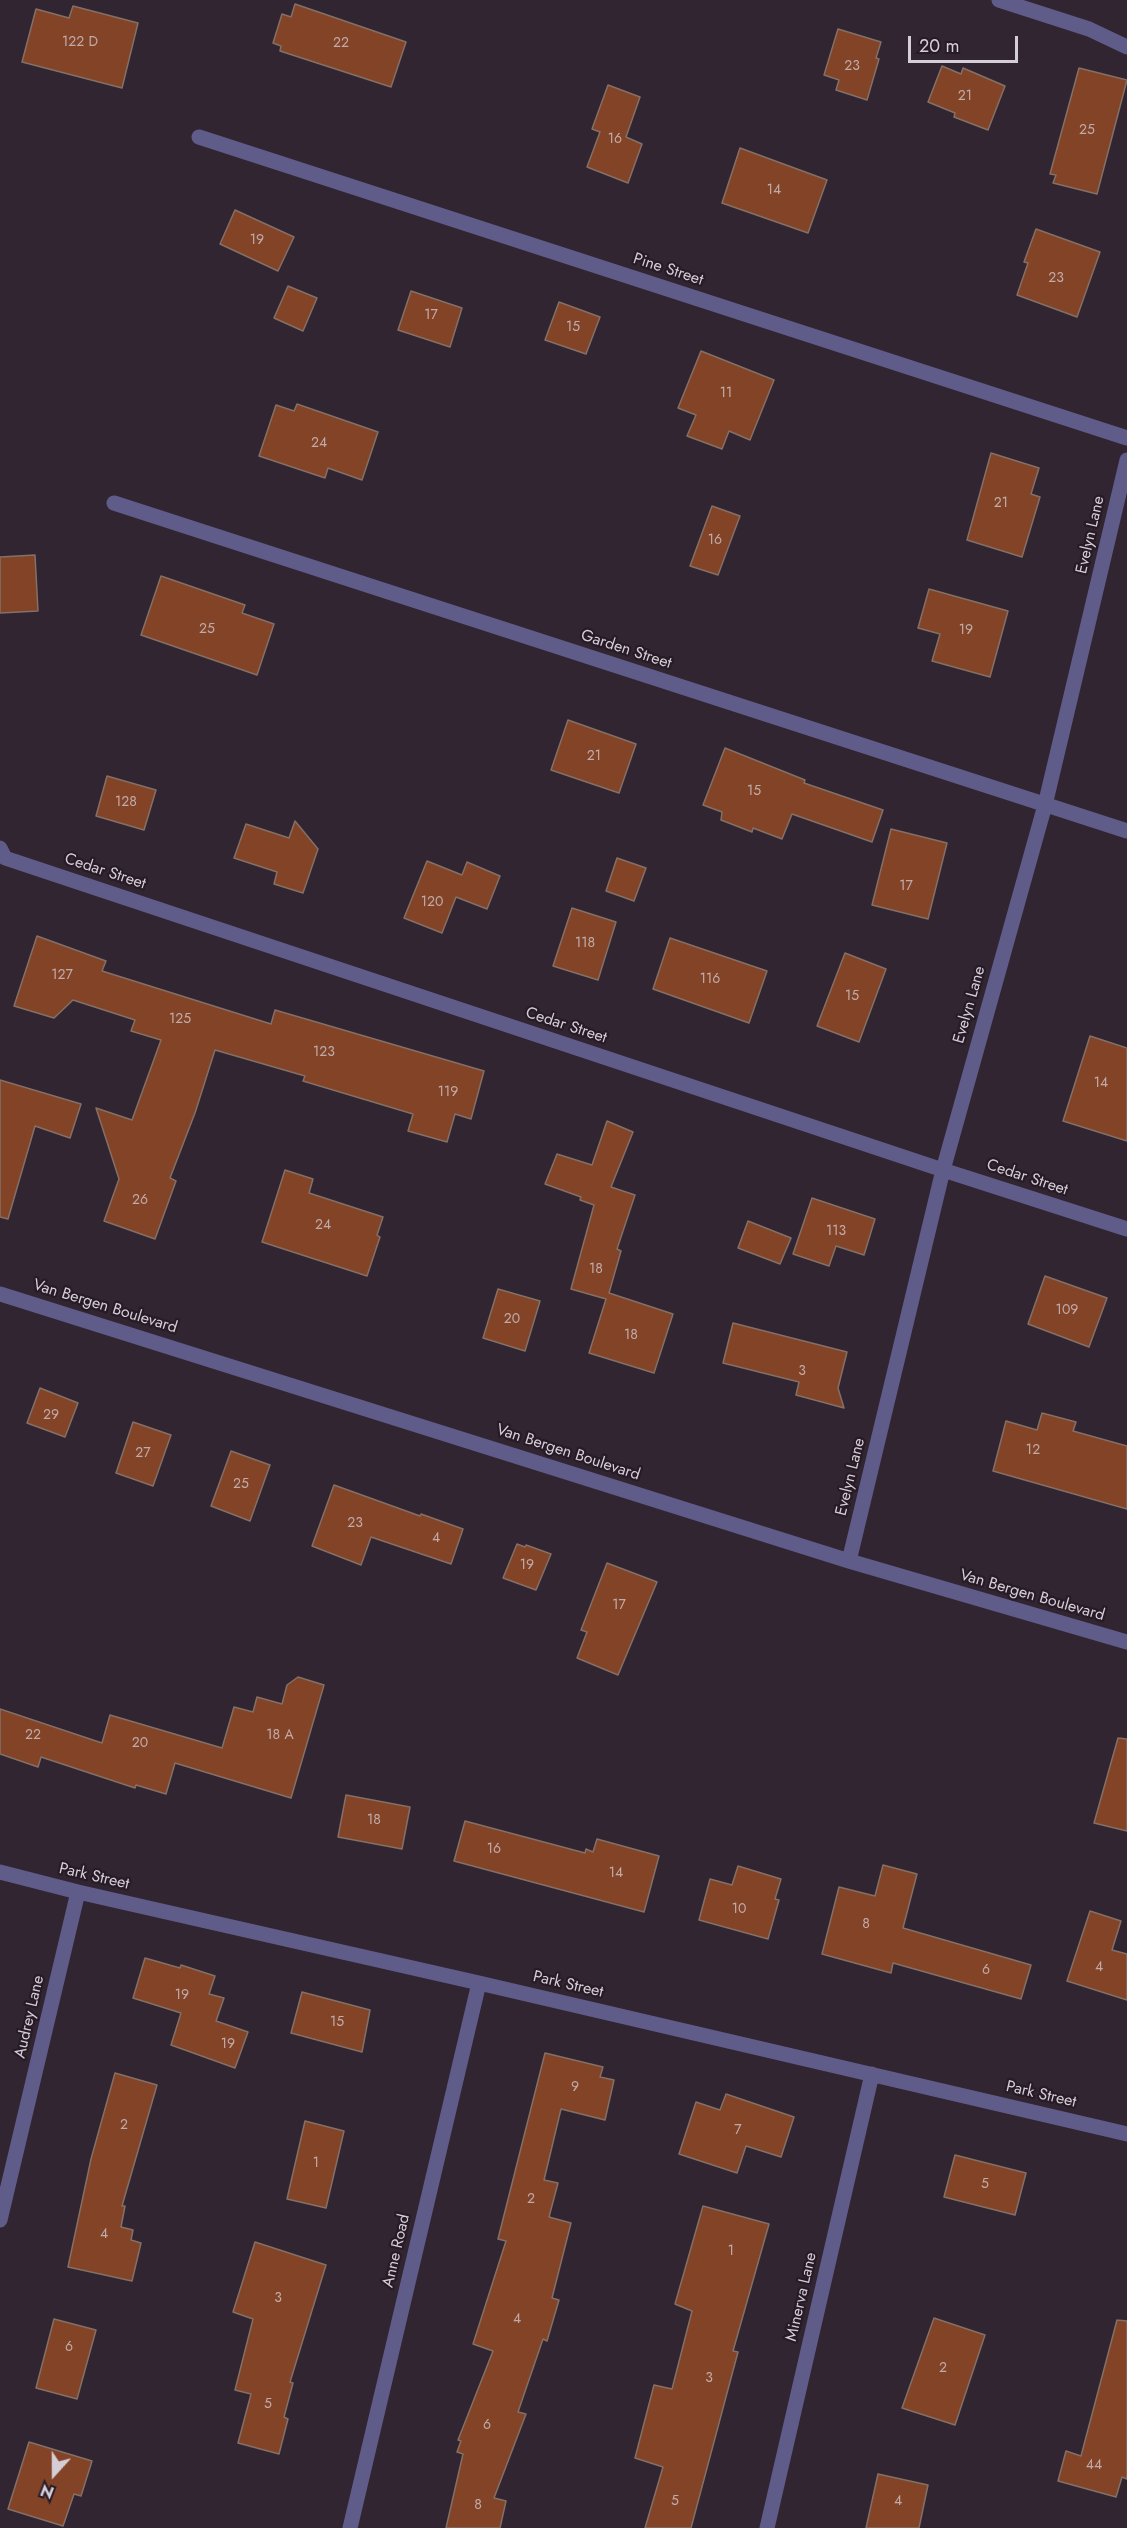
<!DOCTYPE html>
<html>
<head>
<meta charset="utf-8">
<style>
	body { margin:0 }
	#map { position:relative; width:1127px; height:2528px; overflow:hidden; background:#312531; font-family:Jost,sans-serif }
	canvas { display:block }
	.north { position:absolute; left:24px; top:2444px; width:60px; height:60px; -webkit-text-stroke:4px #271b27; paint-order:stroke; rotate:201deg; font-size:16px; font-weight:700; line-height:24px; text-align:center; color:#d6ced6 }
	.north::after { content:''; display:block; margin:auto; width:21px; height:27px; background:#d6ced6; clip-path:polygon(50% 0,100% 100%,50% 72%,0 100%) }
	.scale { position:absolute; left:908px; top:36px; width:110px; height:27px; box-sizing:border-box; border:3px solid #d6ced6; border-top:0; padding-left:8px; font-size:18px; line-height:21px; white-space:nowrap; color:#d6ced6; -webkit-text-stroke:4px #271b27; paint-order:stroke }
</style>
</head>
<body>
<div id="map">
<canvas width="1127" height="2528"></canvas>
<div class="north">N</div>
<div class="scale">20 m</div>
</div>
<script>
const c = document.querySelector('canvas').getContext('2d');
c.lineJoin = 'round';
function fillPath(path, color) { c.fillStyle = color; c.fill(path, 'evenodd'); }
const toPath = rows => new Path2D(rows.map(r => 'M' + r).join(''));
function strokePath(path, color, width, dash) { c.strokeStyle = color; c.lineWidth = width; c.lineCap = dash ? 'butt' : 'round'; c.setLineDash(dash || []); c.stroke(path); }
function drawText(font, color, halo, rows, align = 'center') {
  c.font = font + ' Jost,sans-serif'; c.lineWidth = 4.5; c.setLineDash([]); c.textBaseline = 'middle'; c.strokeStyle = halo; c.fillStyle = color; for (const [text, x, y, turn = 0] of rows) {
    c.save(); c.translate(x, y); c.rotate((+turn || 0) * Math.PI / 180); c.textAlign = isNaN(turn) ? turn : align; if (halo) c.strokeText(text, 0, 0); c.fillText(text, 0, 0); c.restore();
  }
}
const building = toPath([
	[295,4,406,42,391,87,280,51,281,46,273,43,282,14,291,17,295,4],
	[73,6,138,23,122,88,22,62,36,9,69,18,73,6],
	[838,29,881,42,876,58,879,59,867,100,836,90,839,80,824,75,838,29],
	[942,66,961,74,963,68,1005,86,988,130,954,117,955,113,928,102,942,66],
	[1079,68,1127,80,1097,194,1053,183,1056,175,1050,174,1079,68],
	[608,85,640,97,626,137,642,144,628,183,587,167,600,132,592,129,608,85],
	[740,148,827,180,808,233,722,203,740,148],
	[235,210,294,237,278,271,220,244,235,210],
	[1036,229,1100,252,1077,317,1017,295,1028,263,1024,262,1036,229],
	[288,286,317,298,303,331,274,318,288,286],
	[411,291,462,308,450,347,398,330,411,291],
	[559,302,600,317,586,354,545,340,559,302],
	[701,351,774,380,750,440,729,431,722,449,687,436,696,415,678,408,701,351],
	[297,404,378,432,362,480,328,468,325,478,259,456,276,405,294,411,297,404],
	[991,453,1039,468,1031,494,1040,497,1022,557,967,540,991,453],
	[712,506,740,516,718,575,690,566,712,506],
	[35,555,38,611,0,613,0,557,35,555],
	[161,576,245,605,242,613,274,624,257,675,141,635,161,576],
	[929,589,1008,611,990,677,932,661,940,634,918,628,929,589],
	[568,720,636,744,619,793,551,770,568,720],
	[725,748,805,780,804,783,883,810,872,842,792,814,782,839,753,828,752,832,721,820,722,812,703,805,725,748],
	[107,776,156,790,144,830,96,816,107,776],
	[295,821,318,849,303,893,274,884,277,872,234,858,246,824,289,838,295,821],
	[891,829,947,843,928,919,872,905,891,829],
	[617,858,646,868,634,901,606,891,617,858],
	[427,861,462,875,467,862,500,876,487,909,456,897,442,933,404,918,427,861],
	[572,908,616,922,598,980,553,966,572,908],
	[37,936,106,961,102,971,271,1024,275,1010,484,1071,471,1119,455,1114,447,1142,408,1131,413,1114,303,1081,305,1076,215,1050,195,1113,170,1178,176,1181,155,1239,104,1221,119,1179,96,1108,132,1120,161,1040,131,1031,135,1020,73,1000,54,1018,14,1006,37,936],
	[670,938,767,971,749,1023,653,989,670,938],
	[845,953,886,969,859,1042,817,1026,845,953],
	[1090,1036,1127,1048,1127,1141,1063,1121,1090,1036],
	[0,1080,81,1104,70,1138,35,1126,8,1219,0,1217,0,1080],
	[607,1121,633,1132,611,1187,635,1195,617,1249,621,1251,609,1293,673,1314,654,1373,589,1353,606,1299,571,1289,594,1205,580,1200,581,1197,545,1184,557,1154,592,1165,607,1121],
	[285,1170,313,1179,309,1193,383,1217,377,1235,380,1237,367,1276,262,1242,285,1170],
	[812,1198,875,1219,864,1255,836,1246,829,1266,793,1254,812,1198],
	[748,1221,791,1238,780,1264,738,1248,748,1221],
	[1045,1276,1107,1298,1089,1347,1028,1324,1045,1276],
	[498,1289,540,1301,525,1351,483,1338,498,1289],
	[733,1323,847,1352,838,1388,844,1408,796,1395,799,1382,723,1363,733,1323],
	[40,1388,78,1403,65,1437,27,1423,40,1388],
	[1042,1413,1076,1422,1073,1431,1127,1446,1127,1509,993,1471,1006,1421,1037,1430,1042,1413],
	[133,1422,171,1435,153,1486,116,1473,133,1422],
	[231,1451,270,1465,250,1521,211,1506,231,1451],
	[334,1485,420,1516,421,1514,463,1529,451,1564,371,1537,361,1565,312,1546,334,1485],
	[517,1544,525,1547,526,1545,551,1554,536,1590,503,1578,517,1544],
	[607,1563,657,1582,618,1675,577,1658,587,1632,581,1630,607,1563],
	[298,1677,324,1685,291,1798,175,1763,166,1794,136,1785,135,1788,41,1757,38,1767,0,1754,0,1709,102,1743,110,1715,222,1748,234,1707,253,1712,257,1697,282,1704,287,1685,298,1677],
	[1118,1738,1127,1739,1127,1831,1094,1823,1118,1738],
	[346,1795,410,1807,402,1849,338,1837,346,1795],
	[465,1821,585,1853,586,1849,593,1852,597,1839,659,1856,644,1912,454,1861,465,1821],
	[883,1865,917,1874,903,1928,1031,1965,1021,1999,893,1963,891,1973,822,1954,839,1887,875,1896,883,1865],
	[738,1866,781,1879,775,1899,779,1900,768,1939,699,1920,710,1879,732,1885,738,1866],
	[1090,1911,1121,1921,1112,1950,1127,1954,1127,2000,1067,1981,1090,1911],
	[145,1958,180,1968,181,1965,215,1976,209,1994,224,1998,216,2021,248,2032,235,2068,171,2045,181,2013,133,1998,145,1958],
	[302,1992,370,2010,362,2052,291,2033,302,1992],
	[545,2053,603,2067,600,2077,614,2080,605,2120,561,2109,544,2180,558,2183,549,2217,571,2223,552,2298,559,2300,547,2341,543,2339,518,2412,526,2414,494,2498,506,2501,500,2528,446,2528,463,2454,457,2452,461,2441,458,2440,493,2351,473,2344,506,2241,498,2239,545,2053],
	[115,2073,157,2085,122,2206,125,2206,121,2227,133,2230,131,2240,141,2243,132,2281,68,2267,91,2159,115,2073],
	[726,2094,794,2117,781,2157,746,2146,737,2173,679,2154,696,2102,720,2110,726,2094],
	[305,2121,344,2131,326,2208,287,2199,305,2121],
	[955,2155,1026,2173,1015,2215,944,2197,955,2155],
	[703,2206,769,2224,733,2351,738,2352,691,2528,645,2528,663,2467,635,2458,654,2385,672,2389,692,2311,675,2304,703,2206],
	[255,2242,326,2265,290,2382,293,2383,284,2417,288,2419,279,2454,238,2443,251,2394,235,2390,253,2319,233,2312,255,2242],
	[934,2318,985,2335,955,2425,902,2408,934,2318],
	[54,2319,96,2330,77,2399,36,2388,54,2319],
	[1117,2320,1127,2321,1127,2479,1122,2477,1116,2497,1058,2481,1066,2451,1081,2456,1117,2320],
	[29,2442,92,2461,81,2496,74,2494,63,2526,8,2509,29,2442],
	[878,2474,928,2485,919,2528,866,2528,878,2474]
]);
fillPath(building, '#824326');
strokePath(building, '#847067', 1.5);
strokePath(toPath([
	[999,0,1089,29,1127,47],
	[199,137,1127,438],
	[114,503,1127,831],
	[0,848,5,858,943,1170,1127,1229],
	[0,1294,849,1561,1127,1642],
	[849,1561,943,1170,1045,805,1127,460],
	[0,1872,78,1892,479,1983,1127,2134],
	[0,2220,78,1892],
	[350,2528,479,1983],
	[767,2528,872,2074]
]), '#605c89', 15);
drawText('14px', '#c1abaa', null, [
	["122 D",80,43],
	["22",341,44],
	["23",852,67],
	["21",965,97],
	["25",1087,131],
	["16",615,140],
	["14",774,191],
	["19",257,241],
	["23",1056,279],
	["17",431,316],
	["15",573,328],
	["11",726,394],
	["24",319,444],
	["21",1001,504],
	["16",715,541],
	["25",207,630],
	["19",966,631],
	["21",594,757],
	["15",754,792],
	["128",126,803],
	["17",906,887],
	["120",432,903],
	["118",585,944],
	["127",62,976],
	["116",710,980],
	["15",852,997],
	["125",180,1020],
	["123",324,1053],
	["14",1101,1084],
	["119",448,1093],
	["26",140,1201],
	["24",323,1226],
	["113",836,1232],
	["18",596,1270],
	["109",1067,1311],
	["20",512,1320],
	["18",631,1336],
	["3",802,1372],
	["29",51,1416],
	["12",1033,1451],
	["27",143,1454],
	["25",241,1485],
	["23",355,1524],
	["4",436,1539],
	["19",527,1566],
	["17",619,1606],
	["22",33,1736],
	["18 A",280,1736],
	["20",140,1744],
	["18",374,1821],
	["16",494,1850],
	["14",616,1874],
	["10",739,1910],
	["8",866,1925],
	["4",1099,1968],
	["6",986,1971],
	["19",182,1996],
	["15",337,2023],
	["19",228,2045],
	["9",575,2088],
	["2",124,2126],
	["7",738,2131],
	["1",316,2164],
	["5",985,2185],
	["2",531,2200],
	["4",104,2235],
	["1",731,2252],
	["3",278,2299],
	["4",517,2320],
	["6",69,2348],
	["2",943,2369],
	["3",709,2379],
	["5",268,2405],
	["6",487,2426],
	["44",1094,2466],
	["5",675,2502],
	["4",898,2502],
	["8",478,2506]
]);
drawText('16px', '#d6ced6', '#271b27', [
	["Pine Street",668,270,18],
	["Evelyn Lane",1091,535,-77],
	["Garden Street",626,650,18],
	["Cedar Street",105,872,18],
	["Evelyn Lane",970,1005,-74],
	["Cedar Street",566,1026,18],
	["Cedar Street",1027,1178,18],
	["Van Bergen Boulevard",105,1307,17],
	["Van Bergen Boulevard",568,1453,18],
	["Evelyn Lane",851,1477,-76],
	["Van Bergen Boulevard",1032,1596,16],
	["Park Street",94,1877,13],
	["Park Street",568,1985,13],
	["Audrey Lane",30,2017,-77],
	["Park Street",1041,2095,13],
	["Anne Road",397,2251,-77],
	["Minerva Lane",802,2297,-77]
]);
</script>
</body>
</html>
